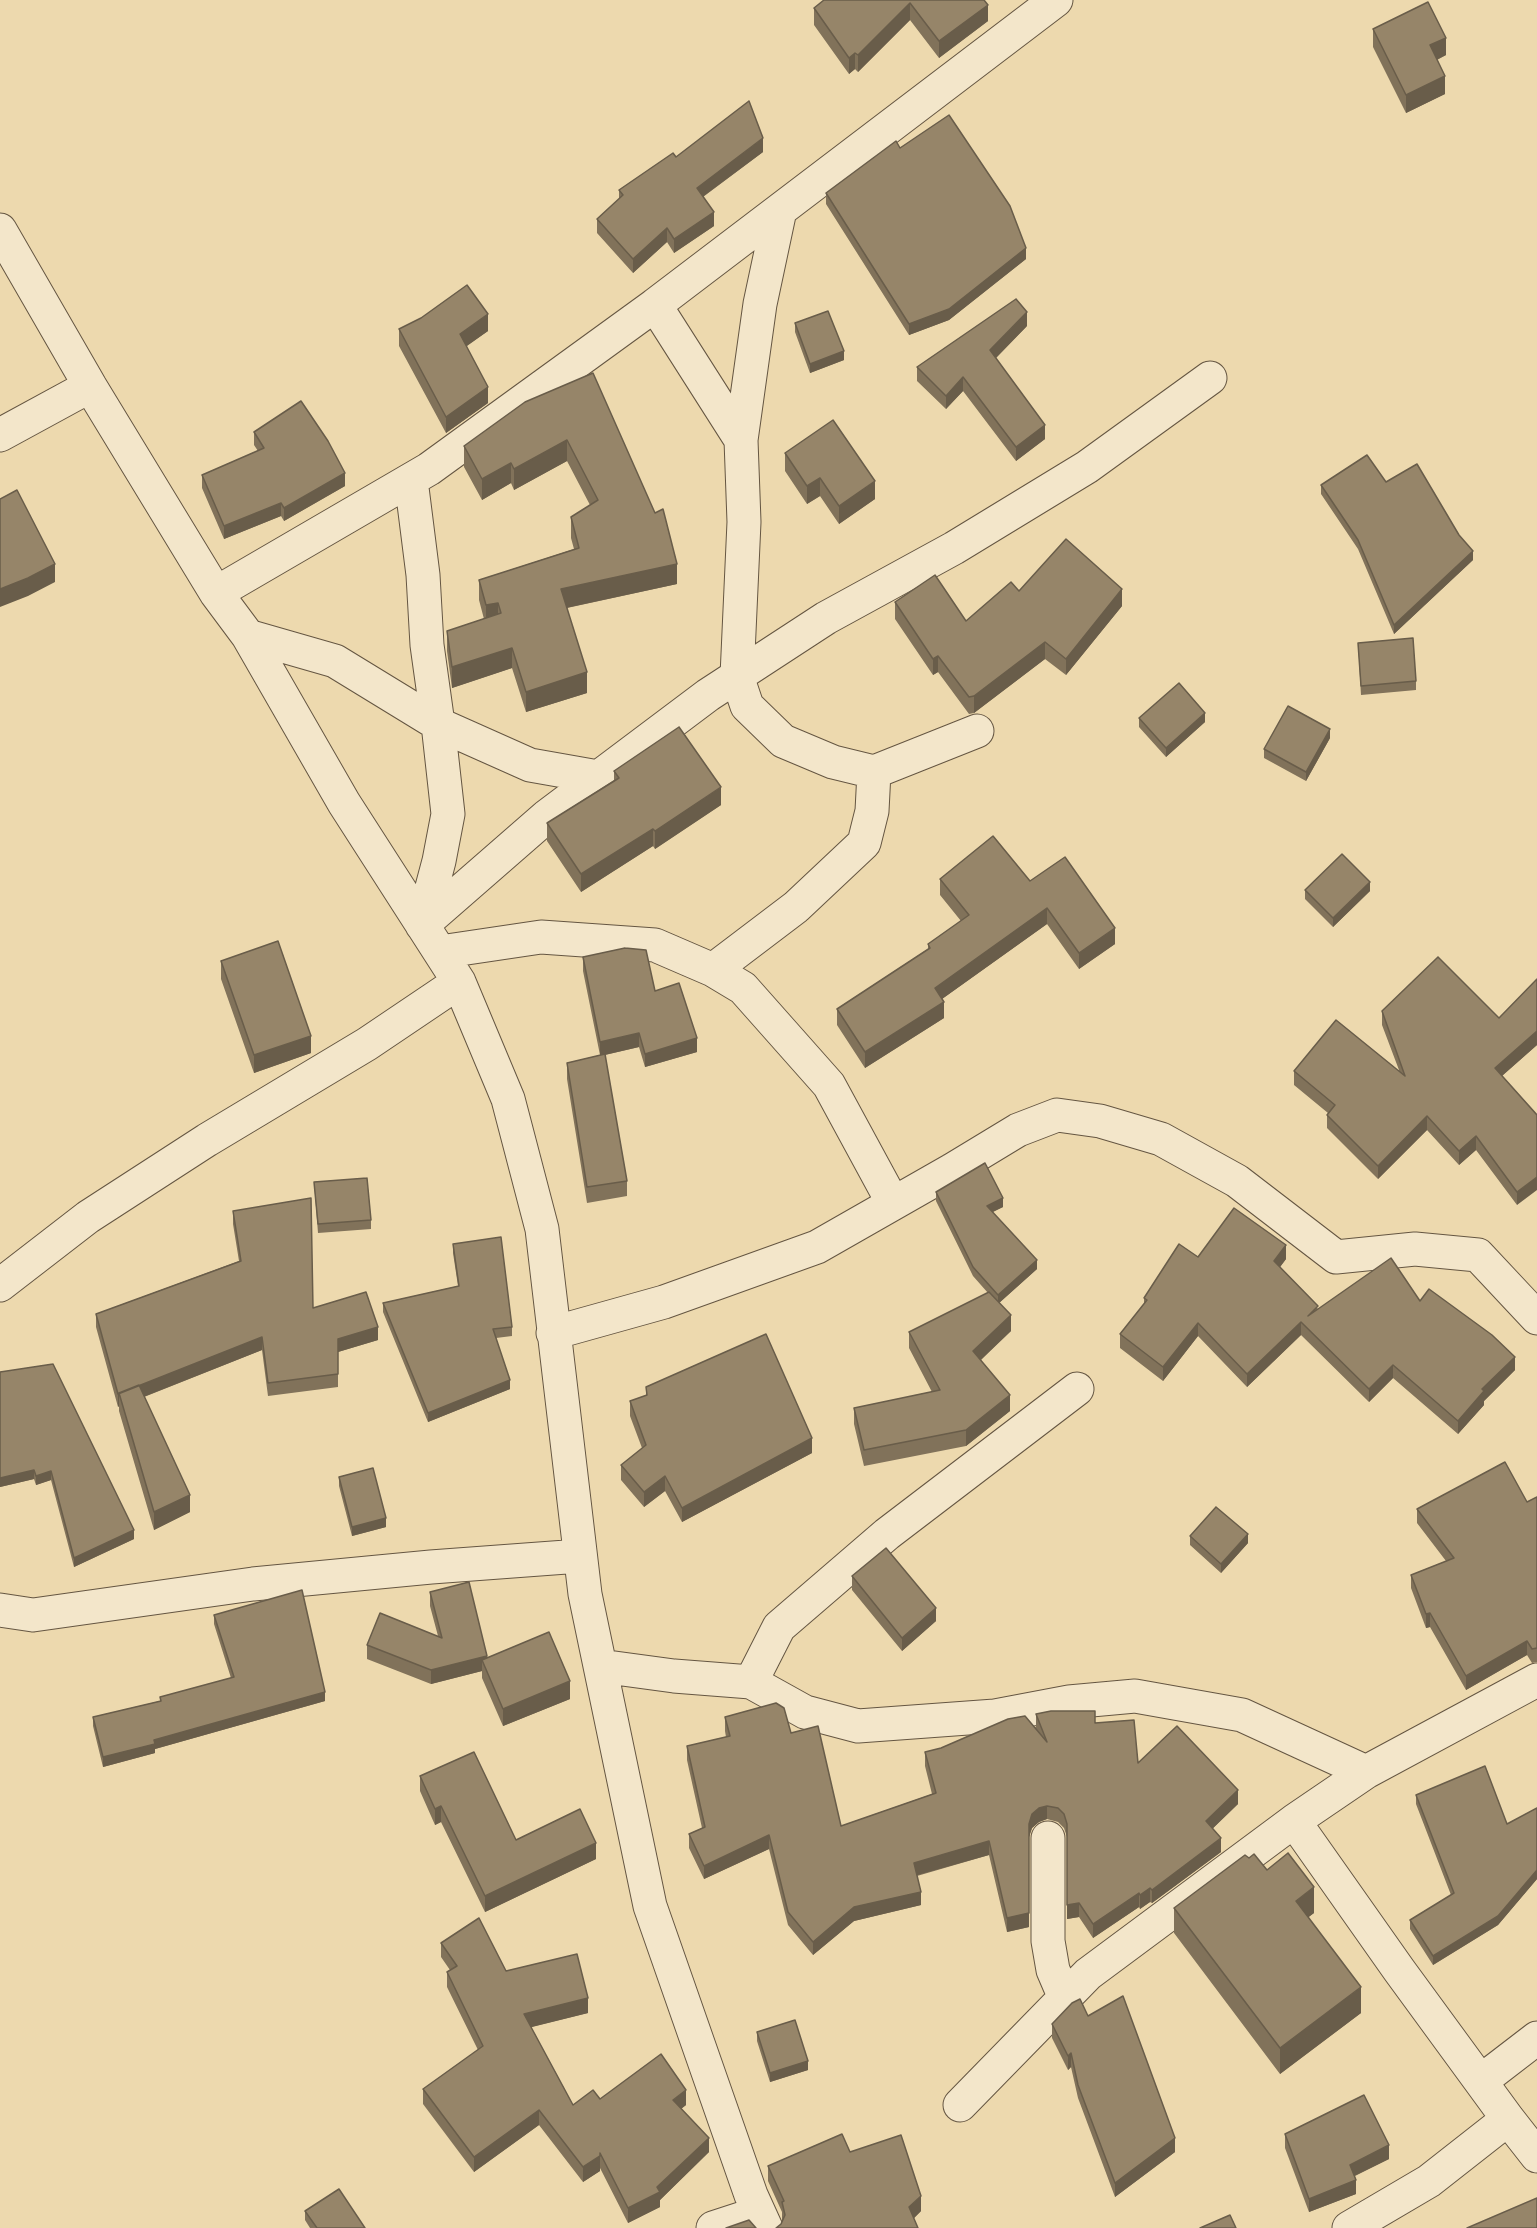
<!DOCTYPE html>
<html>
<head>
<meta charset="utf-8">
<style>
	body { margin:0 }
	canvas { display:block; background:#edd9ae }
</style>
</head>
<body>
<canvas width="1537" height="2228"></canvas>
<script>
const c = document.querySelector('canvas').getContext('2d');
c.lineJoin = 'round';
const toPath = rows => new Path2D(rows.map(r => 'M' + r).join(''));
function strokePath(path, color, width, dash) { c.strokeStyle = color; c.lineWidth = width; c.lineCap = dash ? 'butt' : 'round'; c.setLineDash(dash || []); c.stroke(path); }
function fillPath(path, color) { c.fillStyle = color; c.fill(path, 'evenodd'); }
const minor = toPath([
	[0,230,90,386,216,593,248,636,344,803,459,982,508,1099,542,1229,585,1594,650,1906,751,2195,766,2228],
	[655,305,741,440,744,522,737,676,747,706,783,741,833,762,874,772],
	[0,435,90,386],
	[741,440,760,304,780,210],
	[411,480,423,575,427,645,438,724,448,814,439,861,422,925],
	[216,593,429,469,655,305,1056,0],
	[248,636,335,661,438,724,530,765,598,777],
	[422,925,547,816,708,695,826,618,954,548,1087,467,1210,378],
	[440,952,541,937,655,945,713,970,743,988,829,1085,893,1203],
	[713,970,796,907,864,843,872,811,874,772,977,731],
	[0,1285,88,1217,207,1140,367,1044,459,982],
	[553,1333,664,1302,817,1247,952,1170,1018,1130,1057,1115,1100,1121,1161,1139,1237,1181,1336,1257,1415,1249,1478,1255,1537,1318],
	[0,1610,33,1615,253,1584,431,1567,580,1556],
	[600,1666,674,1676,751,1682,805,1712,858,1726,995,1716,1069,1702,1135,1696,1242,1715,1366,1772],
	[751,1682,779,1627,887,1534,1077,1389],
	[1294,1821,1399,1970,1508,2119,1537,2156],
	[1048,1838,1048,1941,1053,1970,1065,1998],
	[1481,2081,1537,2038],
	[960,2105,1088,1974,1294,1821,1366,1772,1537,1680],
	[713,2228,759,2213],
	[1349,2228,1429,2181,1508,2119]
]);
strokePath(minor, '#655642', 35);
strokePath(minor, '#f3e6ca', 33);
fillPath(toPath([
	[984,0,988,21,939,58,910,20,858,72,855,69,849,74,814,25,814,8],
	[1373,29,1446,55,1437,60,1445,94,1406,113,1373,47],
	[900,148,1026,259,949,320,909,335,826,204,826,193],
	[763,152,703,197,714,226,674,253,667,242,633,273,597,233,597,219,619,199,619,190,676,157],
	[795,323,844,360,810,373,795,332],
	[1027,326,996,358,1045,439,1016,461,963,391,946,409,917,381,917,367],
	[399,329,488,331,466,346,488,403,446,433,399,346],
	[593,373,677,584,567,608,587,693,526,712,512,668,452,688,447,651,447,631,484,619,479,600,479,580,574,549,571,538,571,517,590,505,567,461,514,490,511,483,482,500,464,467,464,446],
	[254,432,345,486,284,521,281,516,224,539,202,488,202,475,258,451,254,445],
	[785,453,875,499,839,524,820,496,807,504,785,471],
	[1386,482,1473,560,1394,634,1358,549,1321,494,1321,485],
	[1019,591,1122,606,1066,675,1045,659,974,713,969,714,938,672,933,675,895,619,895,602,966,621],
	[1358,643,1416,681,1416,690,1361,695],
	[1139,718,1205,722,1166,757,1139,727],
	[1330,738,1306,781,1264,758,1264,749],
	[614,771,721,805,655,849,653,846,581,892,547,841,547,823,614,780],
	[940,879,1030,881,1115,944,1079,969,1047,924,942,999,944,1018,865,1068,837,1025,837,1009,928,949,928,944,961,921,940,895],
	[1305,890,1370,891,1333,927,1305,899],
	[583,957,655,991,697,1052,645,1067,639,1047,605,1055,627,1181,627,1196,587,1203,567,1079,567,1063,600,1055,583,971],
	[221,961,311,1053,254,1073,221,979],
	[1537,979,1537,1045,1502,1076,1537,1115,1517,1205,1476,1150,1459,1165,1427,1130,1378,1179,1327,1128,1327,1115,1328,1113,1294,1085,1294,1071,1399,1070,1382,1025,1382,1011,1499,1018],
	[314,1182,371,1220,371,1229,318,1233],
	[936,1192,1003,1207,992,1212,1037,1269,999,1303,1011,1331,981,1360,1010,1411,966,1446,864,1466,854,1424,854,1408,932,1392,909,1348,909,1332,988,1293,973,1276,936,1201],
	[233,1211,313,1308,378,1340,338,1352,338,1387,268,1396,262,1350,144,1397,190,1512,154,1530,119,1411,119,1406,118,1407,96,1327,96,1314,239,1261,233,1224],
	[453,1244,512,1327,512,1336,496,1338,510,1389,428,1422,383,1312,383,1303,458,1286,453,1253],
	[1198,1257,1286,1259,1280,1267,1318,1309,1420,1301,1515,1370,1484,1401,1484,1405,1458,1434,1393,1378,1369,1402,1301,1335,1247,1387,1198,1336,1163,1381,1120,1348,1120,1334,1144,1304,1144,1298],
	[0,1372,134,1539,74,1567,51,1480,36,1485,34,1479,0,1487],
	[646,1387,812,1453,682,1522,665,1491,644,1507,621,1480,621,1465,642,1448,630,1416,630,1401,646,1396],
	[339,1477,386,1527,352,1536,339,1486],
	[1537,1497,1537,1662,1532,1663,1527,1655,1466,1690,1430,1627,1426,1628,1411,1588,1411,1575,1446,1561,1417,1523,1417,1509,1527,1502],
	[1190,1536,1248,1543,1221,1573,1190,1545],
	[852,1576,936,1621,902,1651,852,1590],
	[430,1592,487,1658,570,1699,503,1726,482,1678,482,1671,431,1684,367,1659,367,1645,438,1636,430,1606],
	[214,1615,325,1701,155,1749,155,1753,103,1767,93,1726,93,1717,160,1701,160,1697,231,1678,214,1624],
	[1036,1714,1095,1723,1138,1763,1238,1804,1212,1829,1221,1852,1152,1903,1150,1902,1140,1909,1139,1907,1093,1938,1079,1917,1067,1919,1067,1837,1064,1828,1058,1822,1047,1819,1039,1822,1032,1828,1029,1837,1029,1927,1007,1932,989,1855,917,1876,921,1905,854,1921,813,1955,788,1925,769,1849,704,1879,689,1848,689,1834,702,1828,687,1760,687,1746,726,1737,725,1731,725,1717,791,1733,841,1826,932,1794,925,1766,925,1752,1036,1727],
	[420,1776,516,1840,596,1859,485,1912,441,1822,435,1825,420,1791],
	[1416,1795,1507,1824,1537,1808,1537,1879,1498,1925,1433,1965,1410,1929,1410,1920,1451,1895,1416,1804],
	[1249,1858,1314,1913,1308,1917,1361,2013,1280,2074,1174,1933,1174,1908],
	[441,1943,506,1971,588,2013,531,2027,573,2105,600,2099,686,2105,681,2109,709,2152,660,2200,660,2207,628,2223,600,2168,600,2171,583,2182,539,2125,474,2172,423,2104,423,2089,478,2050,447,1987,447,1972,450,1970,441,1957],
	[1088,2016,1175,2152,1115,2197,1078,2098,1071,2067,1068,2070,1052,2038,1052,2024],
	[757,2032,808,2070,770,2082,757,2041],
	[1285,2134,1389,2159,1355,2176,1356,2194,1309,2212,1285,2148],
	[850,2152,921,2211,914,2218,781,2224,782,2220,782,2212,768,2181,768,2166],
	[305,2211,365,2228,310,2228,305,2220]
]), '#81725a');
fillPath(toPath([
	[910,3,910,20,858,72,858,55],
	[988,5,988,21,939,58,939,41],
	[1446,38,1446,55,1430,63,1430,45],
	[855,53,855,69,849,74,849,58],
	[1445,76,1445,94,1406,113,1406,95],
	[763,138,763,152,697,201,697,188],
	[714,212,714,226,674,253,674,239],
	[667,228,667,242,633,273,633,259],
	[1026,248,1026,259,949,320,909,335,909,324],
	[1027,312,1027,326,990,364,990,350],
	[488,314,488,331,460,351,460,334],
	[844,351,844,360,810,373,810,364],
	[963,377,963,391,946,409,946,396],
	[488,387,488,403,446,433,446,417],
	[1045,425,1045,439,1016,461,1016,447],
	[567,440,567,461,514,490,514,469],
	[511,463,511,483,482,500,482,479],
	[345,473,345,486,284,521,284,508],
	[820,478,820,496,807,504,807,486],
	[875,481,875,499,839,524,839,506],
	[281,503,281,516,224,539,224,526],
	[1473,551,1473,560,1394,634,1394,625],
	[55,564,55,582,28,596,0,607,0,589],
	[677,564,677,584,561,609,561,589],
	[1122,589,1122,606,1066,675,1066,659],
	[498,603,498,623,486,626,486,605],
	[1045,642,1045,659,974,713,974,696],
	[512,648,512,668,452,688,452,667],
	[938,656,938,672,933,675,933,659],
	[587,672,587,693,526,712,526,692],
	[1205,713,1205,722,1166,757,1166,748],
	[1330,729,1330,738,1306,781,1306,772],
	[721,787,721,805,655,849,655,831],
	[653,829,653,846,581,892,581,874],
	[1370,882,1370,891,1333,927,1333,918],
	[1047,908,1047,924,935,1004,935,988],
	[1115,928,1115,944,1079,969,1079,953],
	[944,1002,944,1018,865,1068,865,1052],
	[1537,1031,1537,1045,1495,1082,1495,1068],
	[639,1033,639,1047,600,1056,600,1042],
	[311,1036,311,1053,254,1073,254,1055],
	[697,1038,697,1052,645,1067,645,1054],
	[1427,1116,1427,1130,1378,1179,1378,1166],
	[1476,1136,1476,1150,1459,1165,1459,1151],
	[1537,1177,1537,1190,1517,1205,1517,1192],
	[1003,1198,1003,1207,987,1215,987,1206],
	[1286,1245,1286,1259,1274,1275,1274,1261],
	[1037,1260,1037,1269,998,1304,998,1295],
	[1011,1315,1011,1331,973,1367,973,1351],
	[1301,1322,1301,1335,1247,1387,1247,1374],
	[1198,1323,1198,1336,1163,1381,1163,1367],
	[378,1327,378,1340,338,1352,338,1387,338,1339],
	[262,1337,262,1350,123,1405,119,1393],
	[1515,1357,1515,1370,1484,1401,1484,1405,1458,1434,1458,1421,1482,1389],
	[1393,1365,1393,1378,1369,1402,1369,1389],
	[510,1380,510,1389,428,1422,428,1413],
	[119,1393,119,1406,118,1407,118,1394],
	[1010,1395,1010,1411,966,1446,966,1430],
	[812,1438,812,1453,682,1522,682,1508],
	[34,1470,34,1479,0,1487,0,1478],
	[51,1471,51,1480,36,1485,36,1476],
	[665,1476,665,1491,644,1507,644,1492],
	[190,1495,190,1512,154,1530,154,1512],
	[386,1518,386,1527,352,1536,352,1527],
	[134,1530,134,1539,74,1567,74,1558],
	[1248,1534,1248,1543,1221,1573,1221,1564],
	[936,1608,936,1621,902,1651,902,1638],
	[1430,1613,1430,1627,1426,1628,1426,1614],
	[1527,1641,1527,1655,1466,1690,1466,1676],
	[487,1656,487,1670,482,1660,482,1671,431,1684,431,1670],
	[570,1681,570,1699,503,1726,503,1709],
	[325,1692,325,1701,155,1749,155,1753,103,1767,103,1757,154,1740],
	[1238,1790,1238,1804,1206,1835,1206,1821],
	[441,1806,441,1822,435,1825,435,1809],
	[1047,1806,1047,1819,1039,1822,1032,1828,1029,1837,1029,1824,1032,1814,1039,1808],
	[769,1835,769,1849,704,1879,704,1866],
	[1221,1838,1221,1852,1152,1903,1152,1890],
	[989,1841,989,1855,914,1876,914,1863],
	[596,1843,596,1859,485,1912,485,1896],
	[1537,1870,1537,1879,1498,1925,1433,1965,1433,1956],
	[1314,1887,1314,1913,1296,1927,1296,1901],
	[1150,1888,1150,1902,1140,1909,1140,1895],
	[921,1892,921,1905,854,1921,813,1955,813,1942,854,1907],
	[1139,1893,1139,1907,1093,1938,1093,1924],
	[1079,1903,1079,1917,1067,1919,1067,1905],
	[1029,1913,1029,1927,1007,1932,1007,1918],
	[1361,1987,1361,2013,1280,2074,1280,2048],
	[588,1998,588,2013,524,2029,524,2014],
	[1071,2053,1071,2067,1068,2070,1068,2056],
	[808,2061,808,2070,770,2082,770,2073],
	[686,2090,686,2105,673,2115,673,2100],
	[539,2110,539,2125,474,2172,474,2157],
	[709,2138,709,2152,660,2200,660,2207,628,2223,628,2208,657,2187],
	[1175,2138,1175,2152,1115,2197,1115,2183],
	[1389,2145,1389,2159,1350,2178,1350,2165],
	[600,2156,600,2171,583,2182,583,2167],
	[1356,2180,1356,2194,1309,2212,1309,2199],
	[921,2196,921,2211,909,2223,909,2207]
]), '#695d4a');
const building = toPath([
	[824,0,984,0,988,5,939,41,910,3,858,55,855,53,849,58,814,8,824,0],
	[1428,2,1446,38,1430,45,1445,76,1406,95,1373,29,1428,2],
	[749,101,763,138,697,188,714,212,674,239,667,228,633,259,597,219,623,195,619,190,673,153,676,157,749,101],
	[949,115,1010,206,1026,248,949,309,909,324,826,193,896,141,900,148,949,115],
	[467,285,488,314,460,334,488,387,446,417,399,329,421,318,467,285],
	[1016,299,1027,312,990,350,1045,425,1016,447,963,377,946,396,917,367,1016,299],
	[828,311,844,351,810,364,795,323,828,311],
	[593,373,655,513,663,509,677,564,561,589,587,672,526,692,512,648,452,667,447,631,501,613,498,603,486,605,479,580,579,548,571,517,598,500,567,440,514,469,511,463,482,479,464,446,525,402,593,373],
	[301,401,328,441,345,473,284,508,281,503,224,526,202,475,264,448,254,432,301,401],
	[833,420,875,481,839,506,820,478,807,486,785,453,833,420],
	[1367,455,1386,482,1417,464,1459,535,1473,551,1394,625,1358,540,1321,485,1367,455],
	[17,490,55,564,28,578,0,589,0,499,17,490],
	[1066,539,1122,589,1066,659,1045,642,974,696,969,697,938,656,933,659,895,602,935,575,966,621,1011,582,1019,591,1066,539],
	[1413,638,1416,681,1361,686,1358,643,1413,638],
	[1179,683,1205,713,1166,748,1139,718,1179,683],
	[1288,706,1330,729,1306,772,1264,749,1288,706],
	[679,727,721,787,655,831,653,829,581,874,547,823,619,778,614,771,679,727],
	[993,836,1030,881,1065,857,1115,928,1079,953,1047,908,935,988,944,1002,865,1052,837,1009,930,948,928,944,969,915,940,879,993,836],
	[1342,854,1370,882,1333,918,1305,890,1342,854],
	[278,941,311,1036,254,1055,221,961,278,941],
	[625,948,646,950,655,991,679,983,697,1038,645,1054,639,1033,600,1042,583,957,625,948],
	[1438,957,1499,1018,1537,979,1537,1031,1495,1068,1537,1115,1537,1177,1517,1192,1476,1136,1459,1151,1427,1116,1378,1166,1327,1115,1335,1105,1294,1071,1336,1020,1405,1076,1382,1011,1438,957],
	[605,1054,627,1181,587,1187,567,1063,605,1054],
	[985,1163,1003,1198,987,1206,1037,1260,998,1295,973,1267,936,1192,985,1163],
	[367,1178,371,1220,318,1224,314,1182,367,1178],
	[311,1198,313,1308,366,1292,378,1327,338,1339,338,1374,268,1383,262,1337,118,1394,96,1314,241,1261,233,1211,311,1198],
	[1234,1208,1286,1245,1274,1261,1318,1306,1308,1316,1391,1258,1420,1301,1429,1289,1492,1335,1515,1357,1482,1389,1484,1391,1458,1421,1393,1365,1369,1389,1301,1322,1247,1374,1198,1323,1163,1367,1120,1334,1147,1300,1144,1298,1179,1244,1198,1257,1234,1208],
	[501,1237,512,1327,493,1329,510,1380,428,1413,383,1303,459,1286,453,1244,501,1237],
	[989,1292,1011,1315,973,1351,1010,1395,966,1430,864,1450,854,1408,940,1390,909,1332,989,1292],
	[766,1334,812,1438,682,1508,665,1476,644,1492,621,1465,646,1445,630,1401,647,1395,646,1387,766,1334],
	[53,1364,134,1530,74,1558,51,1471,36,1476,34,1470,0,1478,0,1372,53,1364],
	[139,1385,190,1495,154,1512,119,1393,139,1385],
	[1505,1462,1527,1502,1537,1497,1537,1648,1532,1649,1527,1641,1466,1676,1430,1613,1426,1614,1411,1575,1454,1558,1417,1509,1505,1462],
	[373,1468,386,1518,352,1527,339,1477,373,1468],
	[1216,1507,1248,1534,1221,1564,1190,1536,1216,1507],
	[886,1548,936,1608,902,1638,852,1576,886,1548],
	[469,1582,487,1656,431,1670,367,1645,380,1613,442,1638,430,1592,469,1582],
	[302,1590,325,1692,154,1740,155,1744,103,1757,93,1717,161,1701,160,1697,234,1677,214,1615,302,1590],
	[549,1632,570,1681,503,1709,482,1660,549,1632],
	[776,1703,784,1708,791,1733,818,1726,841,1826,936,1793,925,1752,941,1748,1008,1719,1025,1716,1047,1742,1036,1714,1051,1711,1095,1711,1095,1723,1134,1720,1138,1763,1177,1726,1238,1790,1206,1821,1221,1838,1152,1890,1150,1888,1140,1895,1139,1893,1093,1924,1079,1903,1067,1905,1067,1824,1064,1814,1058,1808,1047,1806,1039,1808,1032,1814,1029,1824,1029,1913,1007,1918,989,1841,914,1863,921,1892,854,1907,813,1942,788,1912,769,1835,704,1866,689,1834,705,1827,687,1746,730,1736,725,1717,776,1703],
	[474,1752,516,1840,580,1809,596,1843,485,1896,441,1806,435,1809,420,1776,474,1752],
	[1485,1766,1507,1824,1537,1808,1537,1870,1498,1916,1433,1956,1410,1920,1454,1893,1416,1795,1485,1766],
	[1288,1853,1314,1887,1296,1901,1361,1987,1280,2048,1174,1908,1245,1855,1249,1858,1254,1854,1267,1870,1288,1853],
	[479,1918,506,1971,577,1954,588,1998,524,2014,573,2105,593,2090,600,2099,661,2054,686,2090,673,2100,709,2138,657,2187,660,2192,628,2208,600,2153,600,2156,583,2167,539,2110,474,2157,423,2089,483,2046,447,1972,457,1966,441,1943,479,1918],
	[1123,1996,1175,2138,1115,2183,1078,2085,1071,2053,1068,2056,1052,2024,1072,2003,1080,1999,1088,2016,1123,1996],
	[795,2020,808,2061,770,2073,757,2032,795,2020],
	[1364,2095,1389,2145,1350,2165,1356,2180,1309,2199,1285,2134,1364,2095],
	[842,2134,850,2152,901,2135,921,2196,909,2207,918,2228,776,2228,781,2224,785,2215,782,2202,784,2201,768,2166,842,2134],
	[339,2189,365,2228,317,2228,305,2211,339,2189],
	[1537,2198,1537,2228,1467,2228,1537,2198],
	[1230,2215,1236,2228,1200,2228,1230,2215],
	[749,2220,756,2228,726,2228,749,2220]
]);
fillPath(building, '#968569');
strokePath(building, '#695d4a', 1.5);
</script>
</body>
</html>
